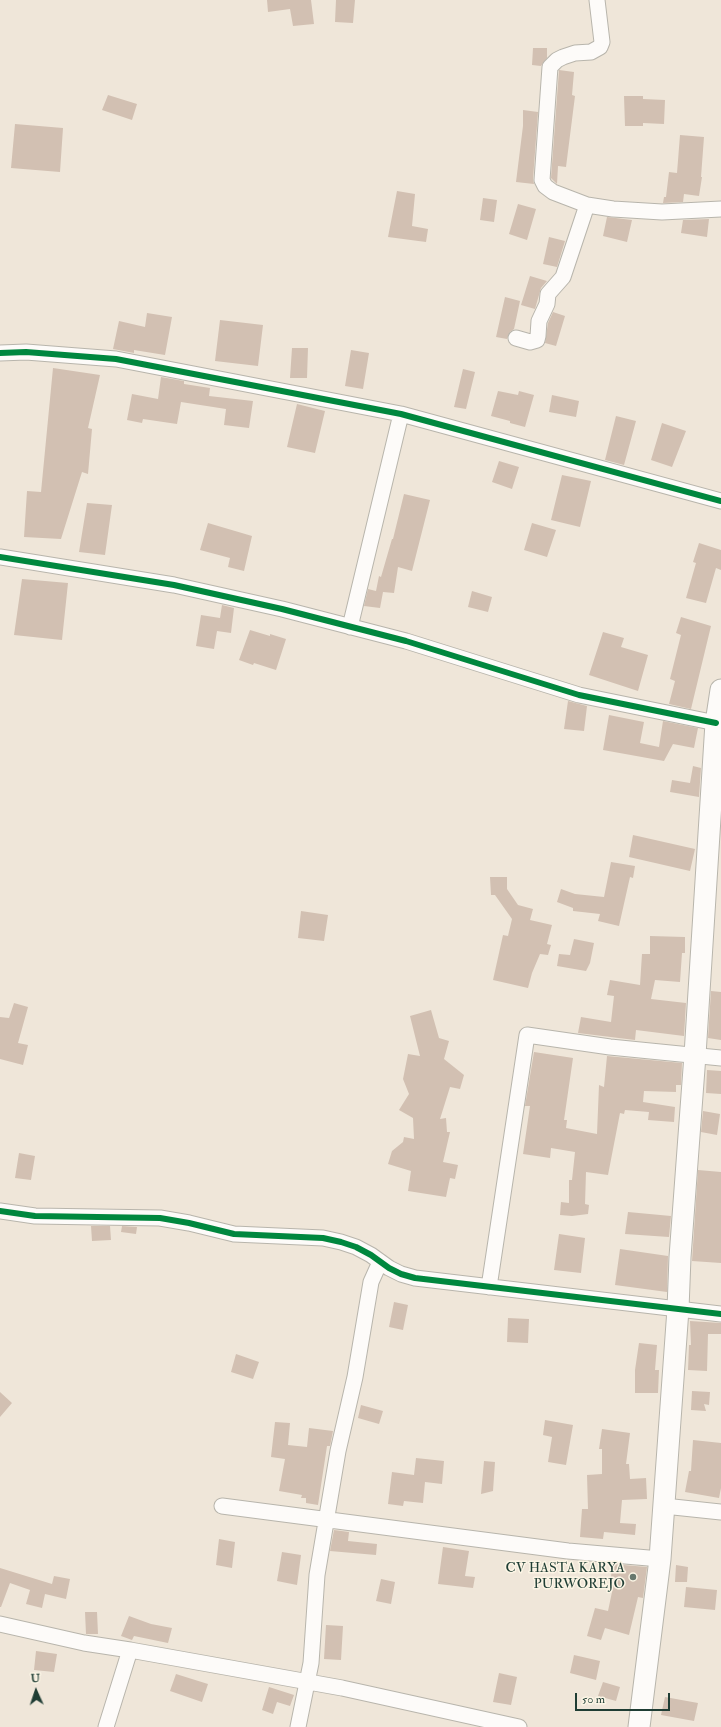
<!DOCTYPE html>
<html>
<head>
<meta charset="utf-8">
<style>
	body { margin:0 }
	#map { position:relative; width:721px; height:1727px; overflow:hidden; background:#efe6d9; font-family:"IM FELL Double Pica",serif }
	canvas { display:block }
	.north { position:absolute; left:16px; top:1671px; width:40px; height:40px; -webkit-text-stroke:3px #fcf5e5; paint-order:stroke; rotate:357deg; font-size:11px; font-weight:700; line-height:16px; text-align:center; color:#1f3d34 }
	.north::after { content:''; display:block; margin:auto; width:14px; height:18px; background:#1f3d34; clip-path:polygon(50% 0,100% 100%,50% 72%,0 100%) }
	.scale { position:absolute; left:575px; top:1693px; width:95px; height:18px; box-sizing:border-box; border:2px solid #1f3d34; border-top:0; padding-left:5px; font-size:12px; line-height:14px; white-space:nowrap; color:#1f3d34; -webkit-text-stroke:3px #fcf5e5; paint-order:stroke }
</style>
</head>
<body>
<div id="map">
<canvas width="721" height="1727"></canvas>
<div class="north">U</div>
<div class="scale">50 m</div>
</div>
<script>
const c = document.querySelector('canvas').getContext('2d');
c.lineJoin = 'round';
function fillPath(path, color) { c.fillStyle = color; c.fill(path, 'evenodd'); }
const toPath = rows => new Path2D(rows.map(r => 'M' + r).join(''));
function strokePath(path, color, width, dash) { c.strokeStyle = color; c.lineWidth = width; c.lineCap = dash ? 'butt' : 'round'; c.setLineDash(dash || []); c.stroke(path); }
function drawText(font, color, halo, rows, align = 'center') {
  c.font = font + ' "IM FELL Double Pica",serif'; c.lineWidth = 3; c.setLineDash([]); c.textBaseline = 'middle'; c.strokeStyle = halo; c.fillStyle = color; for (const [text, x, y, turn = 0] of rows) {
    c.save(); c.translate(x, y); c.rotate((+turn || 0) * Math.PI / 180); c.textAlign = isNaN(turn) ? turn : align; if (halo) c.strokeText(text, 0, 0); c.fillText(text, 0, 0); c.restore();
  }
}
fillPath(toPath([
	[267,0,311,0,314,24,293,26,290,9,268,12],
	[336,0,355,0,353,23,335,22],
	[533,48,547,48,547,58,541,66,532,65],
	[559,70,574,72,572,95,575,96,566,167,558,166,557,184,551,178],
	[108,95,137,104,132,120,102,110],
	[624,96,643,96,643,99,665,100,664,124,643,123,643,126,625,126],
	[523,110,538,112,533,179,534,184,516,182,523,126],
	[15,124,63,128,60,172,11,168],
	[680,135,704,137,701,177,702,177,699,196,684,194,683,202,663,203,664,197,666,197,669,172,677,173],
	[397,191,415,194,412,226,428,229,426,242,388,237],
	[483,198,497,200,494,222,480,220],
	[518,204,536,209,527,240,509,234],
	[607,217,632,220,627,242,603,236],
	[709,219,707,237,681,233,683,220],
	[549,237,565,241,557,267,543,264],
	[530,276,547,281,541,288,535,309,521,305],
	[505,297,520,301,514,329,510,332,507,339,496,337],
	[553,312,565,316,556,346,545,343,548,323],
	[147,313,172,317,165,355,134,350,134,353,113,349,119,321,145,327],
	[220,320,263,325,258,366,215,361],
	[292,348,308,348,307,378,290,378],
	[351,350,369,353,363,389,345,386],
	[53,368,100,375,88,428,92,429,88,474,82,472,61,539,24,537,27,491,41,492],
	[463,369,475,372,466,409,454,407],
	[161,377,184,381,184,384,210,388,209,396,253,401,249,428,224,425,226,409,181,402,177,424,143,419,142,423,127,420,132,394,158,399],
	[498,391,518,395,519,391,534,395,525,427,510,423,510,421,491,416],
	[552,395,579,401,576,417,549,412],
	[297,404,325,411,315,453,287,447],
	[616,416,636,421,624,465,605,460],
	[662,423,686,431,672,467,651,460],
	[499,461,519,467,512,489,492,482],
	[562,475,591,481,580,527,551,520],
	[404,494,430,500,412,571,398,567,394,593,383,592,380,608,364,606,368,589,376,591,379,576,381,577,392,539,393,539],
	[87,503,112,505,105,555,79,552],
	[208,523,252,536,244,571,228,567,230,558,200,550],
	[532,523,556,530,547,557,524,550],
	[699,543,721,550,721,570,716,568,706,603,686,598,696,563,693,562],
	[22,579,68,583,62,640,14,635],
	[472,591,492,597,488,612,468,607],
	[222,605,234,608,231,633,217,631,214,649,196,646,201,615,220,618],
	[681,617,711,626,691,709,669,704,675,681,670,679,681,635,676,633],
	[250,630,270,636,270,634,286,639,276,670,254,663,253,665,239,660],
	[603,632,624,638,621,647,648,655,638,691,589,675],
	[568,701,587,706,584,731,564,729],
	[609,715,644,722,640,743,659,747,663,721,698,728,694,748,673,744,664,761,603,750],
	[693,766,701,768,699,797,670,792,672,780,690,783],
	[633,835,695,849,690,871,629,857],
	[611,862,635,866,633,878,630,877,619,926,598,921,600,914,573,911,573,908,557,902,561,889,575,894,604,897],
	[490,877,507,877,507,889,518,905,533,909,530,920,552,925,547,944,551,945,548,955,540,954,532,973,528,988,493,980,503,935,508,936,512,919,495,895,491,895],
	[301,911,328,915,324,941,298,938],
	[650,936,685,937,685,953,682,953,680,982,655,980,651,999,686,1003,684,1036,636,1030,635,1040,578,1033,581,1017,611,1022,614,996,607,995,610,980,640,985,642,954,650,954],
	[574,939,594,943,590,963,586,971,557,966,559,954,570,955],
	[711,991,721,992,721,1040,708,1038],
	[14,1003,28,1007,18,1043,28,1045,23,1065,0,1059,0,1017,9,1018],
	[431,1010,439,1038,449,1041,444,1059,464,1075,460,1089,450,1087,440,1119,446,1118,447,1132,450,1132,443,1162,458,1165,455,1179,450,1178,446,1197,408,1191,411,1171,388,1164,392,1151,403,1142,404,1137,414,1139,413,1118,399,1110,409,1094,403,1079,408,1054,420,1056,410,1016],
	[534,1052,573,1058,564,1120,567,1120,566,1128,597,1134,599,1085,604,1087,607,1056,682,1063,681,1085,676,1085,676,1092,644,1091,643,1102,675,1107,674,1122,648,1120,649,1112,625,1110,624,1114,620,1113,608,1175,586,1172,585,1204,589,1205,588,1214,572,1216,560,1215,561,1202,569,1203,569,1180,572,1180,575,1152,551,1148,550,1158,523,1154,530,1106,525,1106],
	[707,1070,721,1071,721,1094,706,1093],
	[703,1111,720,1114,717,1135,701,1132],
	[19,1153,35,1156,31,1180,15,1178],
	[698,1170,721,1172,721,1263,692,1261],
	[628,1212,671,1216,669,1237,625,1234],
	[91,1226,110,1226,111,1240,92,1241],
	[122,1226,137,1227,136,1234,121,1232],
	[559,1234,585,1238,581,1273,554,1270],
	[620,1249,668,1256,667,1292,615,1285],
	[394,1302,408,1305,403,1330,389,1327],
	[508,1318,529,1319,528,1343,507,1342],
	[690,1321,721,1323,721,1334,708,1334,707,1371,688,1370,689,1345,691,1345],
	[639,1343,657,1345,655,1370,659,1370,658,1393,635,1393,635,1370],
	[236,1354,259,1362,253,1379,231,1372],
	[692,1391,710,1392,709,1405,704,1404,706,1411,691,1410],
	[0,1392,12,1403,0,1417],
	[361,1405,383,1411,379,1424,358,1418],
	[545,1420,573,1425,566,1465,548,1462,552,1437,543,1435],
	[275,1422,290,1423,288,1445,307,1447,309,1428,333,1431,330,1446,327,1446,318,1505,306,1503,306,1498,301,1498,302,1495,279,1491,285,1459,271,1457],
	[602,1429,630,1433,626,1464,629,1464,630,1479,646,1478,647,1499,622,1500,620,1523,636,1524,635,1535,604,1532,603,1539,580,1537,582,1509,588,1509,587,1475,602,1474,602,1449,599,1449],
	[693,1440,721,1443,721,1488,719,1498,685,1492,689,1471,691,1471],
	[416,1458,444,1461,442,1484,425,1482,423,1503,404,1501,403,1506,388,1504,392,1472,414,1475],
	[484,1461,495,1462,493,1491,481,1494],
	[334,1530,349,1532,348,1541,377,1544,376,1555,330,1551],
	[219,1539,235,1542,232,1568,216,1565],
	[443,1547,469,1551,465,1576,475,1577,473,1588,438,1584],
	[282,1552,301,1555,297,1585,277,1581],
	[612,1564,647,1567,643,1598,638,1597,629,1635,605,1628,601,1640,587,1636,595,1608,608,1611,612,1592,610,1591],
	[676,1565,688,1567,687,1582,675,1582],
	[0,1568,52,1584,54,1576,70,1579,66,1599,45,1594,42,1608,26,1604,30,1590,10,1583,1,1607,0,1607],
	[381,1579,395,1582,391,1604,376,1601],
	[686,1587,717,1590,715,1610,684,1607],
	[85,1612,97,1612,98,1634,86,1634],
	[129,1616,151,1624,172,1628,168,1643,134,1636,132,1640,121,1636],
	[326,1625,343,1626,341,1660,324,1659],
	[36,1651,57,1654,54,1672,34,1670],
	[574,1655,600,1661,596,1680,570,1673],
	[499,1673,517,1677,511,1705,493,1702],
	[176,1674,208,1684,202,1702,170,1691],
	[603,1682,620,1687,616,1701,598,1696],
	[269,1687,294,1695,290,1706,277,1702,273,1714,262,1710],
	[665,1697,698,1703,694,1721,661,1715]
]), '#d2c0b2');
const minor = toPath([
	[597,0,602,42,600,47,591,52,575,53,563,57,557,60,550,67,542,180,545,186,553,192,587,205,613,209,662,212,721,209],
	[516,338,530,342,537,340,538,336,539,321,547,304,548,294,563,277,587,205],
	[0,353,26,352,116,359,401,414,721,501],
	[0,557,174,585,282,609,406,641,579,695,716,723],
	[350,627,401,414],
	[0,1211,35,1216,160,1218,189,1223,234,1234,323,1238,341,1242,356,1247,371,1255,389,1268,401,1274,415,1278,721,1314],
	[489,1287,527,1035,610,1047,721,1058],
	[222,1506,568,1551,660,1559],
	[664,1506,721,1512],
	[0,1624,84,1643,130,1650],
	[106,1727,130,1650,342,1688,519,1727],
	[298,1727,311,1663,317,1575,338,1451,355,1377,371,1282,380,1262]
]);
const secondary = toPath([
	[639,1727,660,1559,678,1309,680,1257,695,1055,716,723,721,690]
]);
strokePath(minor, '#b8b5ac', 17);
strokePath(secondary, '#b8b5ac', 23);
strokePath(minor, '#fdfbf9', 15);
strokePath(secondary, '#fdfbf9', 21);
strokePath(toPath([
	[0,353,26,352,116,359,401,414,721,501],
	[0,557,174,585,282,609,406,641,579,695,716,723],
	[0,1211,35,1216,160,1218,189,1223,234,1234,323,1238,341,1242,356,1247,371,1255,389,1268,401,1274,415,1278,721,1314]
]), '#00873e', 6);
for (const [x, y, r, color] of [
	[633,1577,4,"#68786e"]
]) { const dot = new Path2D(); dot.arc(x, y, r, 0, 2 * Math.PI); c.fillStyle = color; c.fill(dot); strokePath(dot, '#fcf5e5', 1.5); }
drawText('14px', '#1f3d34', '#fcf5e5', [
	["CV HASTA KARYA",625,1569],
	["PURWOREJO",625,1585]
], 'right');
</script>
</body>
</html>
